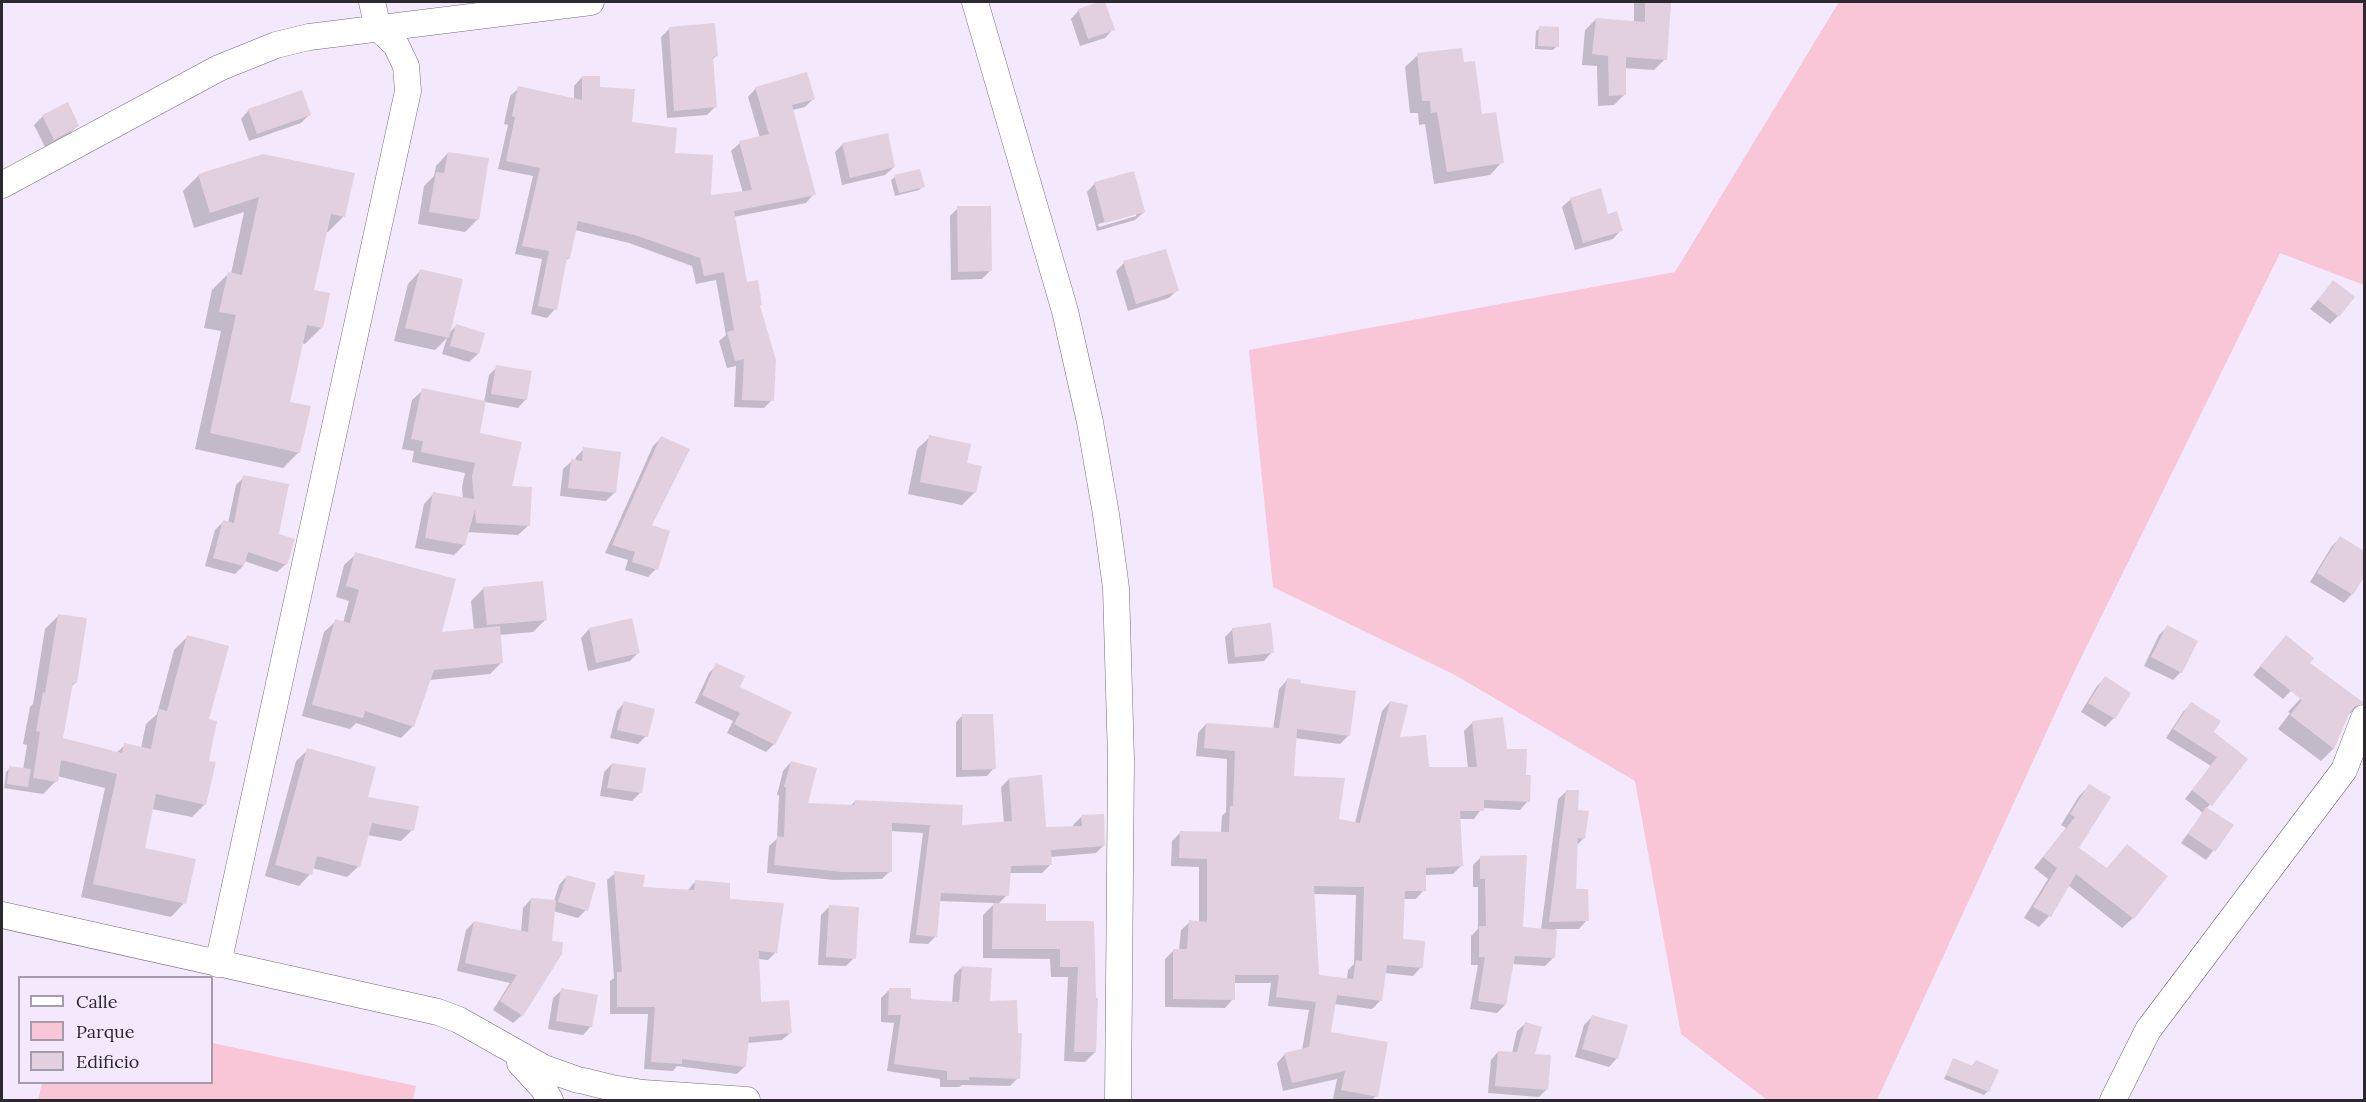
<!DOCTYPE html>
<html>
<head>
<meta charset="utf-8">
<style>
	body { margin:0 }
	#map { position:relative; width:2366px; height:1102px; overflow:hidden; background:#f3e8fc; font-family:Lora,serif }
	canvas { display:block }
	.frame { position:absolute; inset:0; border:3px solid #2d2930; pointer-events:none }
	.legend { position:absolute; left:18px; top:976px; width:195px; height:108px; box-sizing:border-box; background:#f3e8fc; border:2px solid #a49caa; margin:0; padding:8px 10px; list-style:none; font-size:18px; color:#2d2930 }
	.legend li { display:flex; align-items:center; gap:12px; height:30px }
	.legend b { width:30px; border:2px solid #a49caa }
</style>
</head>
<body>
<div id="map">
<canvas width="2366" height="1102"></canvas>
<div class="frame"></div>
<ul class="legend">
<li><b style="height:8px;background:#fff"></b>Calle</li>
<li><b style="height:16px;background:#f8c6d6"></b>Parque</li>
<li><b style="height:16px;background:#e3d0de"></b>Edificio</li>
</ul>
</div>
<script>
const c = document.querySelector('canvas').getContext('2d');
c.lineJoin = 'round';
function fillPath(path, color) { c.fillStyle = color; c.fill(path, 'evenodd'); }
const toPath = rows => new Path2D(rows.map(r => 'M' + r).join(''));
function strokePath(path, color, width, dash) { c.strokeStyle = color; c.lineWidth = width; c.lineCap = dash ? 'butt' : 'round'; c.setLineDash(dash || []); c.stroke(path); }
fillPath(toPath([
	[1839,2,2364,2,2364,285,2280,253,2075,670,1877,1100,1767,1100,1681,1034,1635,781,1455,675,1273,587,1249,350,1675,272],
	[212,1043,416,1086,413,1100,38,1100,42,1083,212,1082]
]), '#f8c6d6');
fillPath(toPath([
	[1103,2,1113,29,1105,38,1080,46,1071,19,1079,10],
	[1634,2,1671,2,1665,59,1654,70,1624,68,1625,94,1614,105,1598,106,1597,66,1582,65,1585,30,1596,19,1634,22],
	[1540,28,1557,46,1553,50,1535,49,1536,31],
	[669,29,716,56,712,60,715,107,707,115,667,118,661,37],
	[1418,55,1462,63,1480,116,1502,162,1490,175,1434,184,1425,124,1419,125,1418,113,1410,113,1405,67],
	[582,77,599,88,631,123,674,155,709,197,743,193,731,151,740,143,760,138,748,97,756,88,813,99,805,107,792,110,814,194,806,203,733,217,746,284,759,306,772,400,764,408,734,407,736,366,727,368,719,341,726,335,716,280,696,284,692,266,629,243,575,230,569,258,565,261,555,309,547,318,531,314,542,259,515,254,533,176,498,169,508,125,504,124,510,96,519,88,574,100,574,86],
	[67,104,77,126,69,134,45,147,34,125,42,117],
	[249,110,309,115,301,123,249,141,241,119],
	[843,144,894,167,885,175,842,185,835,152],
	[448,153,478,219,465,232,418,224,424,186,434,176,436,166],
	[199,175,344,216,328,232,326,232,312,291,321,328,305,344,302,343,288,403,299,452,283,468,195,449,221,331,204,328,212,290,228,274,231,274,244,212,194,228,183,191],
	[895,177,923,186,919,190,895,196,891,180],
	[1095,183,1144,212,1135,220,1097,231,1087,192],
	[1136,213,1136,216,1099,227,1098,224],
	[1571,199,1607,216,1621,230,1613,239,1575,250,1562,207],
	[958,208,991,270,982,279,951,280,950,216],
	[1124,263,1177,290,1169,298,1128,311,1116,271],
	[420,271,448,334,456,326,478,354,469,362,442,354,447,338,435,350,394,341,408,284],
	[2333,282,2338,316,2330,324,2310,309],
	[497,367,526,399,518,408,485,402,478,434,510,487,529,525,518,535,467,532,464,545,454,555,415,548,424,504,434,493,463,499,462,487,465,473,412,462,414,451,402,449,412,400,423,390,484,402,489,375],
	[930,437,975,492,962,505,908,494,917,449],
	[661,438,650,526,656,569,648,577,625,570,628,560,605,553,653,446],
	[584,449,615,492,606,501,560,496,563,469,572,461,575,461,576,457],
	[244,477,277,535,286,564,277,572,244,561,243,566,235,574,205,566,215,530,223,522,228,523,236,485],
	[2340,538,2364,553,2364,575,2352,594,2344,603,2310,582,2332,546],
	[356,554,440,633,474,630,471,601,484,588,546,619,533,632,499,635,502,662,490,674,429,680,413,726,401,738,356,723,350,729,302,716,324,632,336,621,343,623,349,601,336,597,344,565],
	[58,616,76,682,71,687,62,740,116,753,125,745,141,748,146,724,157,714,174,650,187,637,207,720,205,804,192,817,152,809,143,850,184,903,171,917,81,897,105,788,57,776,56,781,43,794,4,788,6,772,10,768,23,770,27,745,23,744,30,707,33,704,45,629],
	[2167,627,2181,672,2173,680,2144,666,2159,635],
	[589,629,638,653,630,661,588,671,581,638],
	[1233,629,1272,652,1264,661,1228,664,1225,637],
	[2278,645,2312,659,2291,691,2283,699,2253,675],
	[717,665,738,687,774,744,766,752,727,733,733,721,695,703,709,673],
	[2105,678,2129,693,2114,718,2105,727,2081,712,2097,686],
	[1287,680,1299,685,1349,735,1340,744,1295,738,1292,778,1338,820,1355,823,1382,711,1390,702,1398,739,1428,768,1468,768,1464,731,1472,723,1505,750,1525,777,1528,801,1520,810,1482,808,1474,819,1459,819,1461,866,1453,874,1425,875,1424,890,1416,899,1403,899,1402,940,1421,967,1413,976,1385,973,1381,1000,1372,1009,1334,1004,1329,1033,1376,1096,1372,1100,1333,1099,1337,1079,1283,1091,1277,1063,1285,1054,1302,1050,1309,1010,1268,1006,1271,983,1233,983,1233,999,1225,1008,1165,1007,1165,959,1174,950,1179,950,1181,930,1190,922,1199,923,1199,867,1171,866,1172,841,1181,832,1221,833,1222,816,1226,812,1227,759,1196,756,1198,733,1206,724,1273,729,1279,689],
	[1313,894,1356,895,1354,964,1348,970,1347,979,1318,976],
	[2311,687,2361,703,2347,716,2333,749,2321,761,2278,729,2290,713,2288,712],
	[625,702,646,736,638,744,610,738,617,711],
	[2191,704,2212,732,2246,759,2206,809,2232,826,2206,860,2181,843,2203,813,2185,799,2211,766,2166,738,2183,712],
	[963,715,994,768,987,776,956,777,956,722],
	[308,750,366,798,412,830,401,841,367,835,359,866,347,877,312,868,310,874,299,886,265,876,296,761],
	[791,762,806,804,850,807,855,801,960,827,1004,823,1001,787,1009,779,1045,828,1074,828,1073,825,1082,816,1104,845,1096,853,1050,857,1050,865,1042,873,1009,873,1007,895,998,904,1044,923,1093,922,1095,1052,1085,1062,1064,1061,1068,977,1051,977,1050,959,983,958,983,915,995,903,939,901,936,936,928,944,909,943,923,833,890,831,890,871,882,879,834,880,767,873,769,846,777,839,779,795,777,795,783,771],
	[612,764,640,793,632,801,600,796,604,772],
	[2089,786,2078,848,2106,869,2127,846,2133,918,2122,928,2068,885,2049,916,2039,927,2024,918,2048,879,2034,868,2066,828,2061,825,2079,796],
	[1567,791,1577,811,1584,838,1576,846,1575,891,1587,920,1579,929,1555,929,1553,958,1545,966,1512,964,1505,1005,1497,1013,1470,1009,1478,965,1471,965,1471,936,1478,929,1478,887,1473,887,1473,865,1481,857,1522,929,1541,930,1558,799],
	[615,873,641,888,687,891,695,882,728,901,776,952,768,960,758,959,760,1004,790,1033,782,1040,747,1043,745,1066,737,1074,677,1066,673,1071,644,1069,648,1014,610,1014,610,981,614,978,607,880],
	[567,876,586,910,578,918,553,911,522,1015,513,1023,493,1010,510,983,457,971,466,930,474,922,521,932,523,908,531,899,554,901,559,885],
	[829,907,854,958,846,966,818,965,821,915],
	[962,967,988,1003,1016,1034,1018,1078,1010,1086,962,1085,959,1087,940,1087,940,1079,887,1071,894,1023,881,1022,881,998,889,990,909,1000,952,1003,954,975],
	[562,990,591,1026,583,1035,548,1029,553,998],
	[1592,1017,1617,1058,1609,1067,1575,1057,1584,1025],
	[1525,1024,1533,1055,1547,1089,1539,1097,1488,1093,1491,1060,1498,1052,1512,1053,1517,1031],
	[1953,1060,1971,1067,1976,1061,1988,1091,1984,1095,1944,1079]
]), '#0003');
fillPath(toPath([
	[1099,2,1105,2,1115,30,1088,39,1078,9],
	[1645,2,1671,2,1667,60,1626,57,1626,95,1609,96,1608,56,1592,54,1596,18,1645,22],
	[715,23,718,56,713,57,717,107,674,111,669,27],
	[1539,26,1559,27,1559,47,1538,46],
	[1462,48,1464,62,1475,61,1482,114,1496,112,1504,163,1447,172,1437,112,1431,113,1430,101,1422,101,1417,53],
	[807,72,815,99,792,105,816,195,734,211,747,282,758,280,762,305,760,306,776,360,774,401,742,400,744,359,735,361,727,332,734,330,724,272,704,276,700,258,638,236,578,221,570,259,567,258,557,310,538,306,549,251,522,246,540,168,506,161,515,117,512,116,518,86,582,100,582,76,600,76,600,87,635,89,632,122,677,128,675,153,713,155,711,195,752,190,739,141,769,134,755,87],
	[302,90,311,115,257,134,248,109],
	[68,102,79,126,54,140,42,115],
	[888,133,895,167,850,178,842,143],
	[448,152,489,158,479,220,429,212,436,172,444,173],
	[263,154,355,173,345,217,331,214,314,290,330,293,323,328,307,325,290,402,311,406,300,453,210,433,236,315,219,312,228,272,242,275,259,197,210,213,198,174],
	[920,169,925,187,899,193,894,175],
	[1134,171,1145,212,1105,223,1094,182],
	[1601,188,1608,214,1617,211,1623,231,1583,243,1570,198],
	[957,206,991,206,992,271,958,272],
	[1166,249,1179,291,1136,304,1123,261],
	[420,269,463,279,449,338,405,328],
	[2333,280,2355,297,2339,317,2318,300],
	[456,324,485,333,479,354,450,346],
	[496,365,532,371,527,400,491,394],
	[422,388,486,401,480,433,522,442,512,486,532,487,530,526,476,523,475,509,465,545,425,538,433,492,474,499,472,476,475,463,421,452,423,441,411,439],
	[929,435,971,444,967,463,982,466,976,493,920,482],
	[661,436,690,449,652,525,670,531,658,570,632,562,635,552,612,545],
	[583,447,621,452,616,493,568,488,571,459,582,461],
	[243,475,289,484,279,534,295,539,287,565,248,552,244,566,213,558,223,520,234,523],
	[2340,536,2364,551,2364,577,2353,595,2317,573],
	[355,552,456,579,442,632,500,626,503,663,434,670,414,727,365,711,363,718,312,705,335,619,350,623,359,590,346,586],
	[543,581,547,620,487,625,483,587],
	[58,614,87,618,77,683,73,683,63,738,122,753,124,743,151,749,159,709,167,711,187,635,229,646,209,719,217,721,209,761,216,762,206,805,156,794,145,848,196,859,186,904,93,884,117,774,61,760,58,782,33,778,40,732,36,731,43,692,45,693],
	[632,618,640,653,596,663,589,628],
	[1271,623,1274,653,1235,657,1232,628],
	[2167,625,2198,641,2182,673,2151,657],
	[2286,635,2314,658,2310,663,2364,703,2355,706,2350,712,2334,749,2290,715,2302,700,2260,666],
	[716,663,745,676,740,687,792,712,775,745,734,724,740,713,702,695],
	[2105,676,2131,693,2115,719,2088,703],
	[1287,678,1301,680,1300,683,1356,691,1350,736,1297,729,1294,776,1345,778,1339,819,1360,823,1390,701,1408,705,1400,737,1426,735,1429,767,1477,767,1472,721,1503,717,1507,749,1527,749,1526,775,1531,775,1530,802,1484,800,1484,811,1460,811,1463,866,1426,868,1426,891,1405,891,1403,939,1425,941,1423,968,1387,965,1382,1001,1337,995,1331,1032,1388,1042,1378,1097,1341,1090,1345,1071,1292,1083,1284,1053,1309,1047,1316,1002,1276,997,1279,975,1235,975,1235,1000,1173,999,1173,949,1187,949,1189,920,1207,922,1207,859,1179,858,1180,831,1229,832,1230,806,1233,806,1235,751,1204,748,1206,723,1279,728],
	[1314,886,1364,887,1362,961,1356,960,1353,979,1319,975],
	[624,701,655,709,648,737,617,730],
	[2191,702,2221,721,2214,732,2248,759,2212,806,2192,790,2217,757,2173,729],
	[962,714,993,714,996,769,962,770],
	[307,748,376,767,368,797,419,806,414,831,372,823,360,867,317,856,312,875,275,865],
	[791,761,817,768,808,803,854,805,855,800,963,805,962,825,1012,821,1009,778,1042,775,1046,827,1082,826,1081,815,1104,814,1105,846,1051,850,1052,865,1011,866,1009,896,941,893,937,937,916,935,930,825,892,823,892,872,843,872,774,865,777,836,784,837,786,787,784,787],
	[612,763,646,768,642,793,607,788],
	[9,766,31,769,28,787,7,784],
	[2089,784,2111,797,2079,848,2107,868,2127,844,2168,876,2134,919,2076,874,2051,917,2033,907,2057,868,2043,857,2075,817,2070,814],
	[1566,790,1579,790,1578,810,1589,811,1585,839,1578,838,1576,889,1588,889,1589,921,1549,922],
	[2206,807,2234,825,2215,852,2188,834],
	[1527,855,1523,927,1557,930,1555,958,1515,956,1506,1005,1478,1001,1485,957,1479,957,1479,926,1486,926,1485,879,1480,879,1480,856],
	[614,871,645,875,643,887,694,890,695,880,730,883,730,899,784,903,777,953,759,951,761,1002,789,1000,792,1033,749,1037,746,1067,682,1059,682,1064,651,1062,655,1007,617,1007,617,972,622,972],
	[567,875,596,883,588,911,558,902],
	[531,898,556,900,552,941,563,942,562,954,523,1016,500,1001,517,975,465,963,474,921,528,932],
	[993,903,1046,904,1046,921,1094,921,1096,998,1098,998,1096,1052,1074,1052,1078,967,1060,967,1060,949,992,949],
	[829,905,859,907,856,959,826,957],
	[962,966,992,968,990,1001,1017,1000,1018,1033,1022,1033,1020,1079,969,1077,969,1080,947,1080,947,1071,894,1064,901,1015,888,1015,889,988,911,988,911,999,959,1002],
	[561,988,598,995,592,1027,556,1021],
	[1592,1015,1628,1025,1618,1059,1582,1049],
	[1525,1022,1542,1027,1535,1054,1551,1055,1548,1090,1495,1086,1498,1051,1517,1052],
	[1953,1058,1973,1066,1976,1060,1999,1070,1989,1092,1946,1075]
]), '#e3d0de');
const minor = toPath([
	[975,2,1065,311,1090,422,1106,514,1116,588,1121,759,1118,1100],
	[2,185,219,68,276,45,309,37,591,2],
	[2,915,438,1012,459,1020,544,1068,578,1080],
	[218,964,408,91,406,66,396,45,378,28,372,2],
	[520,1063,543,1088,550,1100],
	[584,1081,612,1088,643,1093,747,1100],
	[2113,1100,2148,1030,2344,770,2364,718]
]);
strokePath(minor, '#756b7c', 27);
strokePath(minor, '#fff', 26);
</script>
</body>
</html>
